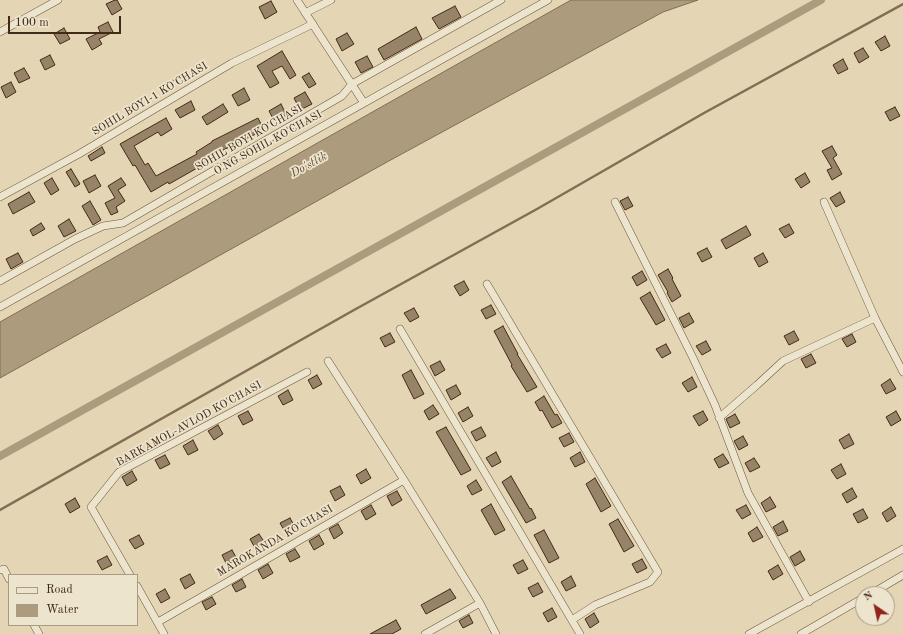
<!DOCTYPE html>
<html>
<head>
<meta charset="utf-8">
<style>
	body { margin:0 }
	#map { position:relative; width:903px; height:634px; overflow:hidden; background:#e4d5b4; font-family:"Old Standard TT",serif }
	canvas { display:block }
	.legend { position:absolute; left:8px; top:574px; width:130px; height:52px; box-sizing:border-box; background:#ede4ce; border:1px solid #a99a84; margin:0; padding:5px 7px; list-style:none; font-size:12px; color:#422b16 }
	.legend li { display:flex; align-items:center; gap:8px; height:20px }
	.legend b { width:20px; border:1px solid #a99a84 }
	.north { position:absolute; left:855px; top:586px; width:40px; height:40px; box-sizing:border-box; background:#ede4ce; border:1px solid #a99a84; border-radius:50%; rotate:326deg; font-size:11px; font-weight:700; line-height:16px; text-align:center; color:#422b16 }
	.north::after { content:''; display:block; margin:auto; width:14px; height:18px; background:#8f2418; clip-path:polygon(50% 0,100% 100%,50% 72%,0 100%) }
	.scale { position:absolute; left:8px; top:16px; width:113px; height:18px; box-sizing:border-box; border:2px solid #422b16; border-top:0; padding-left:5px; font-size:12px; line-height:14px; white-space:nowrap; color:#422b16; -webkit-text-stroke:3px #ede4ce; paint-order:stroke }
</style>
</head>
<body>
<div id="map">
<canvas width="903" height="634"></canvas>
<ul class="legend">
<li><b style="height:5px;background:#ede4ce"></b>Road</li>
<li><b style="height:11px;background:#ad9b7e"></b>Water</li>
</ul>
<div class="north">N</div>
<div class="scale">100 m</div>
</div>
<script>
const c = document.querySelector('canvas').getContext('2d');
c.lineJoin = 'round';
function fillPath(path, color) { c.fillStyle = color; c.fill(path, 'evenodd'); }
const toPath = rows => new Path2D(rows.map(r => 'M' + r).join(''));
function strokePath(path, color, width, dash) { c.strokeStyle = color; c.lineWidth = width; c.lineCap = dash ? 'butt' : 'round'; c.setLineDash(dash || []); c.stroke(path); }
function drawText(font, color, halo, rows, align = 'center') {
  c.font = font + ' "Old Standard TT",serif'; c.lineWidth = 3.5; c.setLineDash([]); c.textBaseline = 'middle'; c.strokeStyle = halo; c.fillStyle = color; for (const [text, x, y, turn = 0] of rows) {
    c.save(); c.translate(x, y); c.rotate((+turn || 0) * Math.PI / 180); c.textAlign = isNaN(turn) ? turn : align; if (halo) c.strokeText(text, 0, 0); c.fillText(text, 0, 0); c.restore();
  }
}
const water = toPath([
	[571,0,698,0,663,12,387,162,0,378,0,322,571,0]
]);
fillPath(water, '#ad9b7e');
strokePath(water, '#826e54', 1);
strokePath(toPath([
	[0,510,354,310,537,209,704,113,903,4]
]), '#826e54', 2.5);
strokePath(toPath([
	[0,456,821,0]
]), '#ad9b7e', 8);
const building = toPath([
	[115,0,117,0,122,9,112,15,106,4,115,0],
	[271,1,277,12,265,19,259,7,271,1],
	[455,6,461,17,439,29,432,18,455,6],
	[108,22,113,32,99,39,102,44,92,50,86,39,100,32,98,27,108,22],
	[416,27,422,39,384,60,378,49,416,27],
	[64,28,70,39,60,44,54,34,64,28],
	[347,33,354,44,342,51,336,39,347,33],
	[885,36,890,46,881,51,875,42,885,36],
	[863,48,869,57,859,63,854,53,863,48],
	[282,51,296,75,290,79,282,66,272,71,279,83,270,88,257,66,282,51],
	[50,55,55,65,45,70,40,60,50,55],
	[367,56,373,67,361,73,355,62,367,56],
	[843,59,848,69,838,74,833,65,843,59],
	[24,68,30,78,19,83,14,73,24,68],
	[309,73,316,84,309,88,302,77,309,73],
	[11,82,16,92,6,98,1,87,11,82],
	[244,88,250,100,238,106,232,95,244,88],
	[305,92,312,104,300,110,294,98,305,92],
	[191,101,195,110,180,118,175,110,191,101],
	[223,104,228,112,207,125,202,117,223,104],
	[281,104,287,116,275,122,269,111,281,104],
	[895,107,900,116,890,121,885,112,895,107],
	[166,118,172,129,161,136,158,132,134,146,145,165,148,163,156,176,197,154,196,152,212,142,212,141,258,118,264,130,213,155,214,157,198,166,199,167,169,184,168,182,151,192,135,165,133,166,120,144,166,118],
	[832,146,837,155,833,158,842,174,832,180,827,170,832,168,822,151,832,146],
	[102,147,105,153,91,161,88,156,102,147],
	[71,169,80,184,75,187,66,172,71,169],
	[805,173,810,182,801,188,795,179,805,173],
	[95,175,101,186,89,193,83,181,95,175],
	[52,178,59,190,51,195,44,183,52,178],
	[121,178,126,185,118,190,125,201,116,207,118,212,111,215,105,203,115,198,108,186,121,178],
	[29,192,35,202,13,214,8,204,29,192],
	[840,192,845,202,836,207,830,198,840,192],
	[628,197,633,206,625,210,620,201,628,197],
	[90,201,101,220,93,225,82,206,90,201],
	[69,219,76,231,64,237,58,226,69,219],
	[41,223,45,229,33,236,30,230,41,223],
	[789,224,794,233,785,238,779,229,789,224],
	[746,226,751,235,726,249,721,240,746,226],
	[707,248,712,257,702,262,697,253,707,248],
	[18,253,23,262,11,269,6,259,18,253],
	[763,253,768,262,759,267,754,258,763,253],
	[668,269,673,278,672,279,681,296,672,302,667,293,668,292,658,275,668,269],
	[642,271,647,280,637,286,632,277,642,271],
	[464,281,469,290,460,296,454,286,464,281],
	[650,292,665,320,656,325,640,298,650,292],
	[491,305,496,314,486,319,481,310,491,305],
	[414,308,419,317,410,322,404,313,414,308],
	[689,313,694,322,684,328,679,318,689,313],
	[503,326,518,354,517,354,537,387,527,392,511,366,512,365,494,331,503,326],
	[794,331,799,340,789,345,784,336,794,331],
	[390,333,395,342,385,347,380,338,390,333],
	[852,334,856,342,847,347,842,339,852,334],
	[706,341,711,350,702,355,696,346,706,341],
	[666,344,671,353,662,358,656,349,666,344],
	[811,354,816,363,806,368,801,359,811,354],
	[440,361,445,370,435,376,430,366,440,361],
	[411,370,424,394,414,399,402,375,411,370],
	[317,375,322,384,313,389,308,380,317,375],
	[692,377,697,387,688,392,682,383,692,377],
	[890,379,896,389,886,394,881,385,890,379],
	[456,385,461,394,451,400,446,390,456,385],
	[288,390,293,400,283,405,278,396,288,390],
	[544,396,555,415,557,414,562,423,552,428,542,410,540,411,535,402,544,396],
	[433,405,439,414,429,420,424,411,433,405],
	[468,407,473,416,463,422,458,413,468,407],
	[248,411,253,420,243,425,238,416,248,411],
	[703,411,708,420,699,426,693,416,703,411],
	[896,411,901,420,891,426,886,417,896,411],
	[735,414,740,423,730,428,726,419,735,414],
	[218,425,223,434,214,440,208,431,218,425],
	[446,427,471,470,461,475,436,432,446,427],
	[481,427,486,436,476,441,471,432,481,427],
	[569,433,574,442,564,447,559,438,569,433],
	[849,434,854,444,844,449,839,440,849,434],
	[743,436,748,445,739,450,734,441,743,436],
	[193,440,198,450,188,455,183,446,193,440],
	[496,452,501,462,492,467,486,458,496,452],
	[580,452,585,462,575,467,570,458,580,452],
	[723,454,729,463,719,468,714,459,723,454],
	[165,455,170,464,160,469,155,460,165,455],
	[754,458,760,467,750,472,745,463,754,458],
	[841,464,846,474,837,479,831,470,841,464],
	[366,469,371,478,361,484,356,475,366,469],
	[132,471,137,480,127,486,122,477,132,471],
	[511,476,530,509,531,508,536,518,526,523,502,482,511,476],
	[595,478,611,506,601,512,586,484,595,478],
	[476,480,482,490,472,495,467,486,476,480],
	[340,486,345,495,335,501,330,491,340,486],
	[852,488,857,497,847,503,842,494,852,488],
	[397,491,402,500,392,506,387,496,397,491],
	[770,497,776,507,766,512,761,503,770,497],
	[75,498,80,507,70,513,65,504,75,498],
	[491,504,505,530,495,535,481,510,491,504],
	[371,505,376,514,366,520,361,511,371,505],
	[746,505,751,514,742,519,736,510,746,505],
	[891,507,896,516,887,522,882,513,891,507],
	[863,509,868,518,858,523,853,514,863,509],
	[290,518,295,527,285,532,280,523,290,518],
	[618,519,634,546,624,552,609,524,618,519],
	[783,521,788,531,778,536,773,527,783,521],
	[338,524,343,533,334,539,329,529,338,524],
	[757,527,763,537,753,542,748,533,757,527],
	[544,530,559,558,549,563,534,535,544,530],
	[259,534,265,543,255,548,250,539,259,534],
	[139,535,144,544,135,549,129,540,139,535],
	[319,535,324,544,314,550,309,541,319,535],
	[295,549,300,557,290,562,286,554,295,549],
	[232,550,237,559,227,565,222,555,232,550],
	[800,551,805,560,795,566,790,557,800,551],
	[107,556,112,565,102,570,97,561,107,556],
	[642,559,647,568,637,573,632,564,642,559],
	[523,560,528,569,518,574,513,565,523,560],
	[268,564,273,573,263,579,258,570,268,564],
	[778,565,783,574,773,580,768,571,778,565],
	[190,574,195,583,185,589,180,579,190,574],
	[571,576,576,586,566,591,561,582,571,576],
	[242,579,246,587,236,592,232,585,242,579],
	[538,583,543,592,533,597,528,588,538,583],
	[165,589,170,598,161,603,156,594,165,589],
	[450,589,456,598,426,614,421,605,450,589],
	[212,597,216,604,206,610,202,602,212,597],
	[552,608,557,617,548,622,543,613,552,608],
	[594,613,599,622,590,628,585,619,594,613],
	[469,615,473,623,463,628,459,621,469,615],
	[396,620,401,629,392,634,370,634,396,620]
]);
fillPath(building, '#968368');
strokePath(building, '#422b16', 1);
const minor = toPath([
	[297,0,364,103],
	[305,13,331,0],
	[0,32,58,0],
	[0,197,79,154,232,63,313,24],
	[615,202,693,358,715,405,748,493,809,602],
	[824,202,875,318,903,372],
	[0,281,75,239,103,226,123,223,342,96,352,84,501,0],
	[487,284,658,572,650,582,595,605,572,620],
	[0,307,548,0],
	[400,329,580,634],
	[328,361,404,480,480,603,496,634],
	[719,418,757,385,783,361,875,318],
	[0,570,4,569,9,579],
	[130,575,91,507,119,472,307,372],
	[137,586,164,634],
	[871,594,903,575],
	[158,622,404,480],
	[34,625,39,634],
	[425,634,480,603],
	[749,634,903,549],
	[801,634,863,598]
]);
strokePath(minor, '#6a563e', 8);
strokePath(minor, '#ede4ce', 7);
drawText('11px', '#422b16', '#ede4ce', [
	["SOHIL BOYI-1 KO'CHASI",150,99,-31],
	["SOHIL BOYI KO'CHASI",249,138,-30],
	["O'NG SOHIL KO'CHASI",268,143,-29],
	["BARKAMOL-AVLOD KO'CHASI",189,424,-29],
	["MAROKANDA KO'CHASI",275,541,-30]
]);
drawText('italic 12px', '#5d4730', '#ede4ce', [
	["Do'stlik",309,165,-29]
]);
</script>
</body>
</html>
